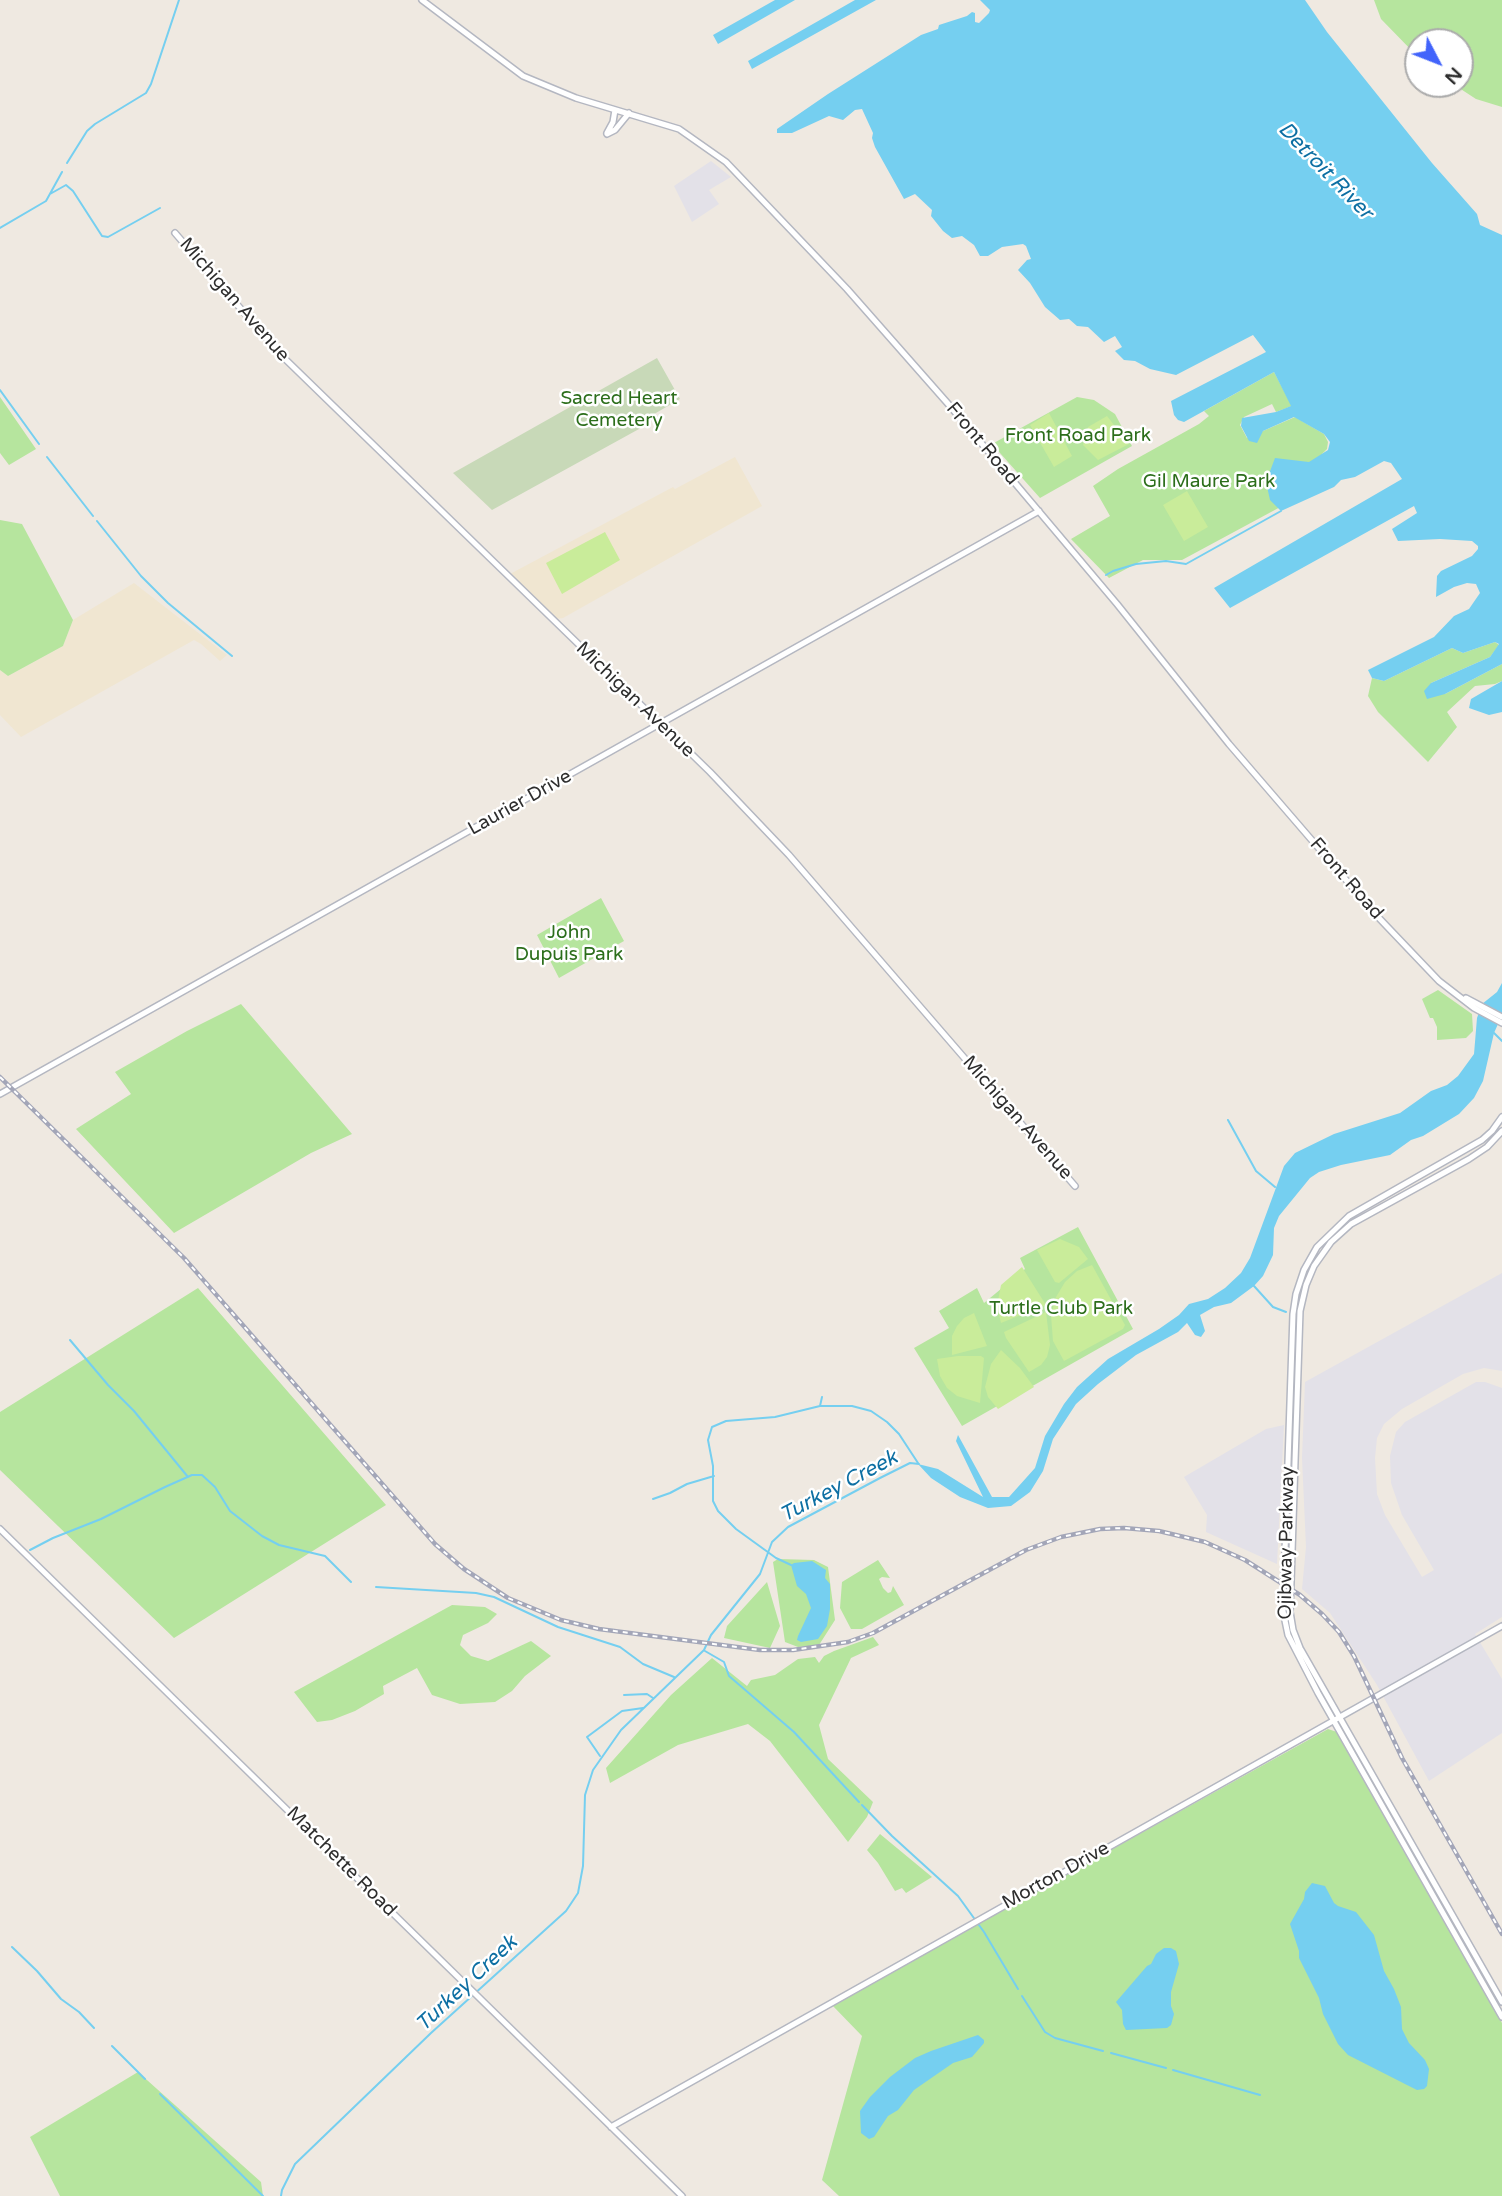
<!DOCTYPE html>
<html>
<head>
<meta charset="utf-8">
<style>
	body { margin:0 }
	#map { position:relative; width:1502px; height:2196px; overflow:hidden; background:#efe9e1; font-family:"Varela Round",sans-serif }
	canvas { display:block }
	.north { position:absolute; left:1404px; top:28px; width:70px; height:70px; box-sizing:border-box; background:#fff; border:2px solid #ababab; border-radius:50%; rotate:132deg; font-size:19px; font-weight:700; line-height:28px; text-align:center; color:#2e2e2e }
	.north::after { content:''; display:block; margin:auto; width:24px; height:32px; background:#4264fb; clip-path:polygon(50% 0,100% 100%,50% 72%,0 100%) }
</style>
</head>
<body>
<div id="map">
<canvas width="1502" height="2196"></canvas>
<div class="north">N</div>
</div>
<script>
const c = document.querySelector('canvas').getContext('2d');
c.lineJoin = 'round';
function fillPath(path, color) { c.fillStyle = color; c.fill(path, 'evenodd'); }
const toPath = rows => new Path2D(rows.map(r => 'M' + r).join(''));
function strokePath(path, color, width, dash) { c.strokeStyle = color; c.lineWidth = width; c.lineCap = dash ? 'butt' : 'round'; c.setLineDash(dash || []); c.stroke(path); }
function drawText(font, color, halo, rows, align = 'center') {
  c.font = font + ' "Varela Round",sans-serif'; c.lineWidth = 5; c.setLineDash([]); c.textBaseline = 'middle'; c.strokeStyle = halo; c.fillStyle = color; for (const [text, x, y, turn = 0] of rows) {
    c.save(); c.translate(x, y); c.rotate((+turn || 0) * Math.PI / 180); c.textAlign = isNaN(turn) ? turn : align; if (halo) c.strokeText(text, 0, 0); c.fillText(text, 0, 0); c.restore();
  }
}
fillPath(toPath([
	[711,161,731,177,709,190,719,204,692,222,674,186],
	[1502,1273,1502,1371,1484,1368,1463,1374,1402,1409,1384,1424,1377,1438,1375,1458,1377,1494,1385,1515,1422,1577,1434,1570,1402,1515,1391,1483,1390,1456,1396,1432,1405,1422,1476,1382,1485,1382,1502,1388,1502,1617,1475,1634,1502,1679,1502,1733,1429,1781,1377,1685,1330,1613,1302,1589,1306,1547,1302,1458,1305,1382],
	[1284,1425,1277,1564,1206,1532,1207,1515,1184,1477,1266,1429]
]), '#e3e1e8');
fillPath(toPath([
	[735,457,762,506,563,618,556,619,510,574,673,487,675,489],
	[134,583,227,655,220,661,201,644,194,640,21,737,0,715,0,670,8,676,63,646,73,620]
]), '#f0e6d1');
fillPath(toPath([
	[1374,0,1502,0,1502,107,1476,99,1453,84,1460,84,1460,42,1418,42,1418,57,1381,19],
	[1274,372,1292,406,1276,412,1272,404,1244,417,1240,425,1247,438,1295,417,1324,434,1328,442,1327,449,1322,454,1336,477,1182,560,1143,560,1109,578,1071,539,1110,516,1093,486,1118,469,1199,424,1209,416,1204,411],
	[0,397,36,449,9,465,0,453],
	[1077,397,1094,400,1115,414,1132,446,1040,498,992,444],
	[0,520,22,524,73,620,63,646,8,676,0,670],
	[1495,642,1499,645,1490,657,1431,683,1445,694,1502,664,1502,681,1495,684,1475,686,1447,712,1457,727,1428,762,1378,712,1368,696,1372,678,1384,681,1452,648,1463,653],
	[601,898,624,941,559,978,537,935],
	[1438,990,1472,1014,1473,1031,1466,1038,1437,1040,1437,1027,1433,1018,1430,1018,1422,999],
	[241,1004,352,1134,311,1153,174,1233,76,1129,131,1094,115,1072,187,1031],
	[1078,1227,1133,1329,962,1426,914,1348,949,1328,939,1311,977,1288,984,1303,1025,1269,1020,1258],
	[198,1288,386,1505,174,1638,0,1470,0,1412],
	[778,1559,814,1560,828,1567,835,1620,819,1645,798,1647,785,1642,773,1562],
	[878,1560,890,1578,882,1577,879,1579,883,1588,888,1593,891,1592,893,1586,904,1605,862,1629,851,1629,840,1608,842,1582],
	[767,1582,780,1626,770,1648,724,1638,727,1626],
	[452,1605,485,1607,497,1614,488,1623,463,1635,460,1645,471,1656,488,1661,531,1641,551,1656,525,1676,512,1691,495,1702,460,1704,432,1695,417,1668,383,1686,384,1694,355,1711,332,1720,317,1722,294,1692],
	[873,1637,879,1645,851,1658,819,1725,828,1759,873,1802,867,1817,848,1842,770,1741,748,1724,678,1745,610,1783,606,1768,671,1695,712,1658,747,1686,751,1680,775,1675,798,1659,815,1657,819,1663,824,1656,834,1651],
	[1328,1729,1337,1732,1502,2023,1502,2196,839,2196,822,2180,862,2036,832,2005],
	[880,1834,932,1877,906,1893,902,1888,895,1891,878,1863,867,1850],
	[138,2072,261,2182,263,2196,60,2196,30,2137]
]), '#b6e59e');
fillPath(toPath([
	[657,358,680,399,649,417,650,422,639,429,492,510,453,473]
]), '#c8d9b8');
fillPath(toPath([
	[1049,413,1072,456,1054,467,1030,425],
	[1107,416,1129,444,1098,460,1083,445,1088,427],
	[1187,491,1208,527,1184,541,1163,505],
	[605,532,620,560,562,594,546,563],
	[1060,1239,1079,1247,1088,1259,1059,1283,1055,1282,1037,1250],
	[1092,1265,1125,1325,1123,1329,1064,1361,1053,1341,1051,1315,1056,1297,1065,1282,1077,1271],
	[1022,1267,1046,1305,1001,1323,997,1306,1001,1285],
	[1046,1312,1050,1345,1047,1357,1041,1365,1029,1372,1006,1338,1004,1332],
	[974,1313,987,1346,952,1355,952,1336,957,1326,964,1318],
	[1001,1350,1020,1368,1034,1387,998,1409,988,1397,985,1387,991,1364],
	[958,1356,981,1356,984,1358,980,1403,957,1396,947,1388,940,1376,937,1359]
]), '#c9ec9a');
fillPath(toPath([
	[775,0,795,0,718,44,713,35],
	[855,0,876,0,752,69,748,61],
	[980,0,1305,0,1327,32,1432,163,1477,214,1480,225,1502,235,1502,664,1445,694,1427,699,1424,691,1431,683,1490,657,1499,644,1495,642,1463,653,1452,648,1384,681,1372,678,1368,670,1434,637,1454,616,1469,609,1480,593,1476,584,1467,583,1454,587,1436,597,1437,576,1441,571,1472,556,1478,549,1478,546,1472,541,1440,539,1398,541,1392,529,1417,513,1414,506,1230,608,1214,588,1402,479,1391,463,1384,461,1355,477,1341,480,1334,487,1281,511,1270,500,1266,482,1275,458,1309,462,1328,450,1330,442,1324,434,1294,417,1263,431,1257,443,1249,441,1241,426,1242,418,1276,412,1291,406,1274,372,1184,422,1178,420,1174,415,1171,401,1266,352,1253,335,1176,375,1150,369,1135,361,1124,360,1115,351,1122,347,1115,336,1104,342,1088,327,1077,326,1069,319,1060,320,1045,307,1030,283,1018,270,1027,260,1031,259,1026,246,1023,244,1002,247,988,256,980,256,974,245,962,236,952,238,943,231,931,216,932,210,915,194,904,199,875,147,872,138,873,133,862,109,855,110,843,120,829,116,792,133,777,133,777,129,828,94,921,35,938,29,939,25,967,16,972,12,975,13,975,22,979,23,989,13,990,10],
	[1502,681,1502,712,1489,715,1469,708,1471,699],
	[1502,983,1502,1015,1494,1033,1483,1081,1474,1098,1459,1114,1423,1136,1411,1140,1390,1155,1341,1165,1319,1172,1310,1178,1279,1216,1274,1228,1273,1255,1263,1276,1254,1286,1231,1303,1214,1307,1200,1315,1205,1331,1201,1337,1195,1335,1187,1323,1178,1332,1136,1355,1098,1384,1076,1404,1053,1439,1043,1471,1030,1492,1011,1506,988,1508,960,1497,931,1478,918,1464,938,1469,983,1497,956,1441,958,1435,992,1497,1009,1497,1035,1468,1045,1436,1064,1404,1077,1387,1108,1359,1159,1329,1179,1315,1189,1304,1208,1299,1225,1288,1241,1273,1250,1258,1284,1166,1295,1153,1334,1134,1400,1113,1431,1091,1447,1085,1458,1076,1474,1054,1477,1018,1482,1004,1497,992],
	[812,1561,826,1570,825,1578,830,1584,830,1609,827,1626,818,1639,801,1642,797,1640,798,1636,811,1608,806,1594,797,1586,791,1565,794,1563],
	[1312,1883,1325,1886,1334,1903,1338,1906,1356,1912,1374,1935,1384,1971,1394,1989,1401,2007,1402,2029,1409,2043,1425,2060,1429,2069,1427,2086,1424,2089,1417,2090,1405,2084,1348,2055,1338,2044,1323,2014,1319,1998,1299,1958,1299,1951,1290,1924,1304,1899,1305,1892],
	[1164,1948,1171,1948,1176,1951,1179,1964,1171,1992,1171,2006,1174,2014,1171,2025,1167,2028,1126,2030,1123,2024,1122,2010,1116,2002,1147,1966,1151,1964,1156,1954],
	[978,2035,984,2040,984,2043,972,2057,953,2063,914,2090,898,2110,888,2116,874,2137,869,2139,861,2133,860,2111,870,2097,890,2077,915,2058,931,2051]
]), '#75cff0');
strokePath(toPath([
	[67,163,87,131,95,124,146,93,151,84,179,0],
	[50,194,66,185,73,191,102,236,108,237,160,208],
	[0,228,46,201,62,172],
	[0,390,39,444],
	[47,457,93,516],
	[97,521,141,576,168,603,232,656],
	[1106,575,1113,571,1136,564,1166,561,1186,564,1281,511],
	[1494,1033,1502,1041],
	[1228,1120,1256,1171,1275,1187],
	[1254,1286,1273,1307,1286,1312],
	[70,1340,108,1385,134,1411,188,1477],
	[820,1406,822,1397],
	[653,1499,670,1493,687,1484,714,1476],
	[30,1550,53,1538,101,1519,165,1487,192,1475,202,1475,215,1487,230,1511,262,1536,279,1545,325,1556,351,1582],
	[791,1565,776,1558,736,1529,718,1511,713,1501,713,1466,708,1440,712,1427,726,1421,775,1417,820,1406,852,1406,871,1411,887,1422,899,1434,918,1463],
	[376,1587,476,1593,494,1597,558,1627,620,1647,643,1664,674,1677],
	[705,1651,724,1662,729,1676,794,1732,859,1802],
	[624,1695,647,1694,653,1698],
	[600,1756,587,1737,622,1711,643,1708],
	[862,1805,892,1836,958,1896,984,1932,1018,1989],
	[12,1947,37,1971,61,1999,79,2012,94,2028],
	[1022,1996,1045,2032,1055,2038,1103,2051],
	[112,2046,145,2079],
	[1111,2053,1166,2068],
	[1173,2070,1260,2095],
	[160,2094,263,2196],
	[281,2196,282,2190,295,2164,431,2033,566,1911,578,1893,583,1866,585,1795,593,1770,621,1730,704,1650,711,1635,760,1574,772,1542,788,1527,880,1478,910,1463,919,1464]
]), '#75cff0', 2);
const secondary = toPath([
	[422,0,523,76,576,98,679,129,726,162,847,289,950,406,1117,604,1229,744,1378,917,1439,981,1474,1008,1502,1023],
	[607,133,613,122,615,110],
	[607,134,615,130,629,113],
	[175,233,280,354,710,772,789,855,1075,1186],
	[1466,998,1502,1017],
	[0,1094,1039,511],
	[1502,1117,1492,1131,1482,1140,1349,1216,1317,1247,1304,1270,1296,1294,1293,1314,1283,1611,1288,1635,1318,1693,1502,2017],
	[1502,1131,1487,1147,1469,1159,1351,1224,1331,1242,1314,1266,1306,1285,1300,1311,1290,1612,1293,1630,1300,1648,1502,2002],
	[0,1529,682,2196],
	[611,2127,1502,1626]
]);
strokePath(secondary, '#b4b7c1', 8);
strokePath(secondary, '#fff', 5);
const rail = toPath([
	[0,1077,184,1258,435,1544,464,1569,508,1598,561,1620,599,1629,760,1650,793,1650,848,1642,873,1633,1026,1550,1061,1537,1100,1529,1124,1528,1159,1531,1205,1542,1245,1560,1300,1595,1322,1614,1339,1632,1354,1656,1402,1758,1502,1934]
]);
strokePath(rail, '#a3a6b8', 4.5);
strokePath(rail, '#fff', 2, [5]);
drawText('19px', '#2e2e2e', '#fff', [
	["Michigan Avenue",234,300,49],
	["Front Road",982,444,50],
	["Michigan Avenue",635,700,44],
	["Laurier Drive",520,803,-29],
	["Front Road",1346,879,49],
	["Michigan Avenue",1017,1118,49],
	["Ojibway Parkway",1287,1543,-89],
	["Matchette Road",341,1862,45],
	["Morton Drive",1056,1876,-29]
]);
drawText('19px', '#2c6e1b', '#fff', [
	["Sacred Heart",619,399],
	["Cemetery",619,421],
	["Front Road Park",1078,436],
	["Gil Maure Park",1209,482],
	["John",569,933],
	["Dupuis Park",569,955],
	["Turtle Club Park",1061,1309]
]);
drawText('italic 21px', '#0d6fa3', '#fff', [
	["Detroit River",1325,171,46],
	["Turkey Creek",839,1487,-28],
	["Turkey Creek",467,1984,-43]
]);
</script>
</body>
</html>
